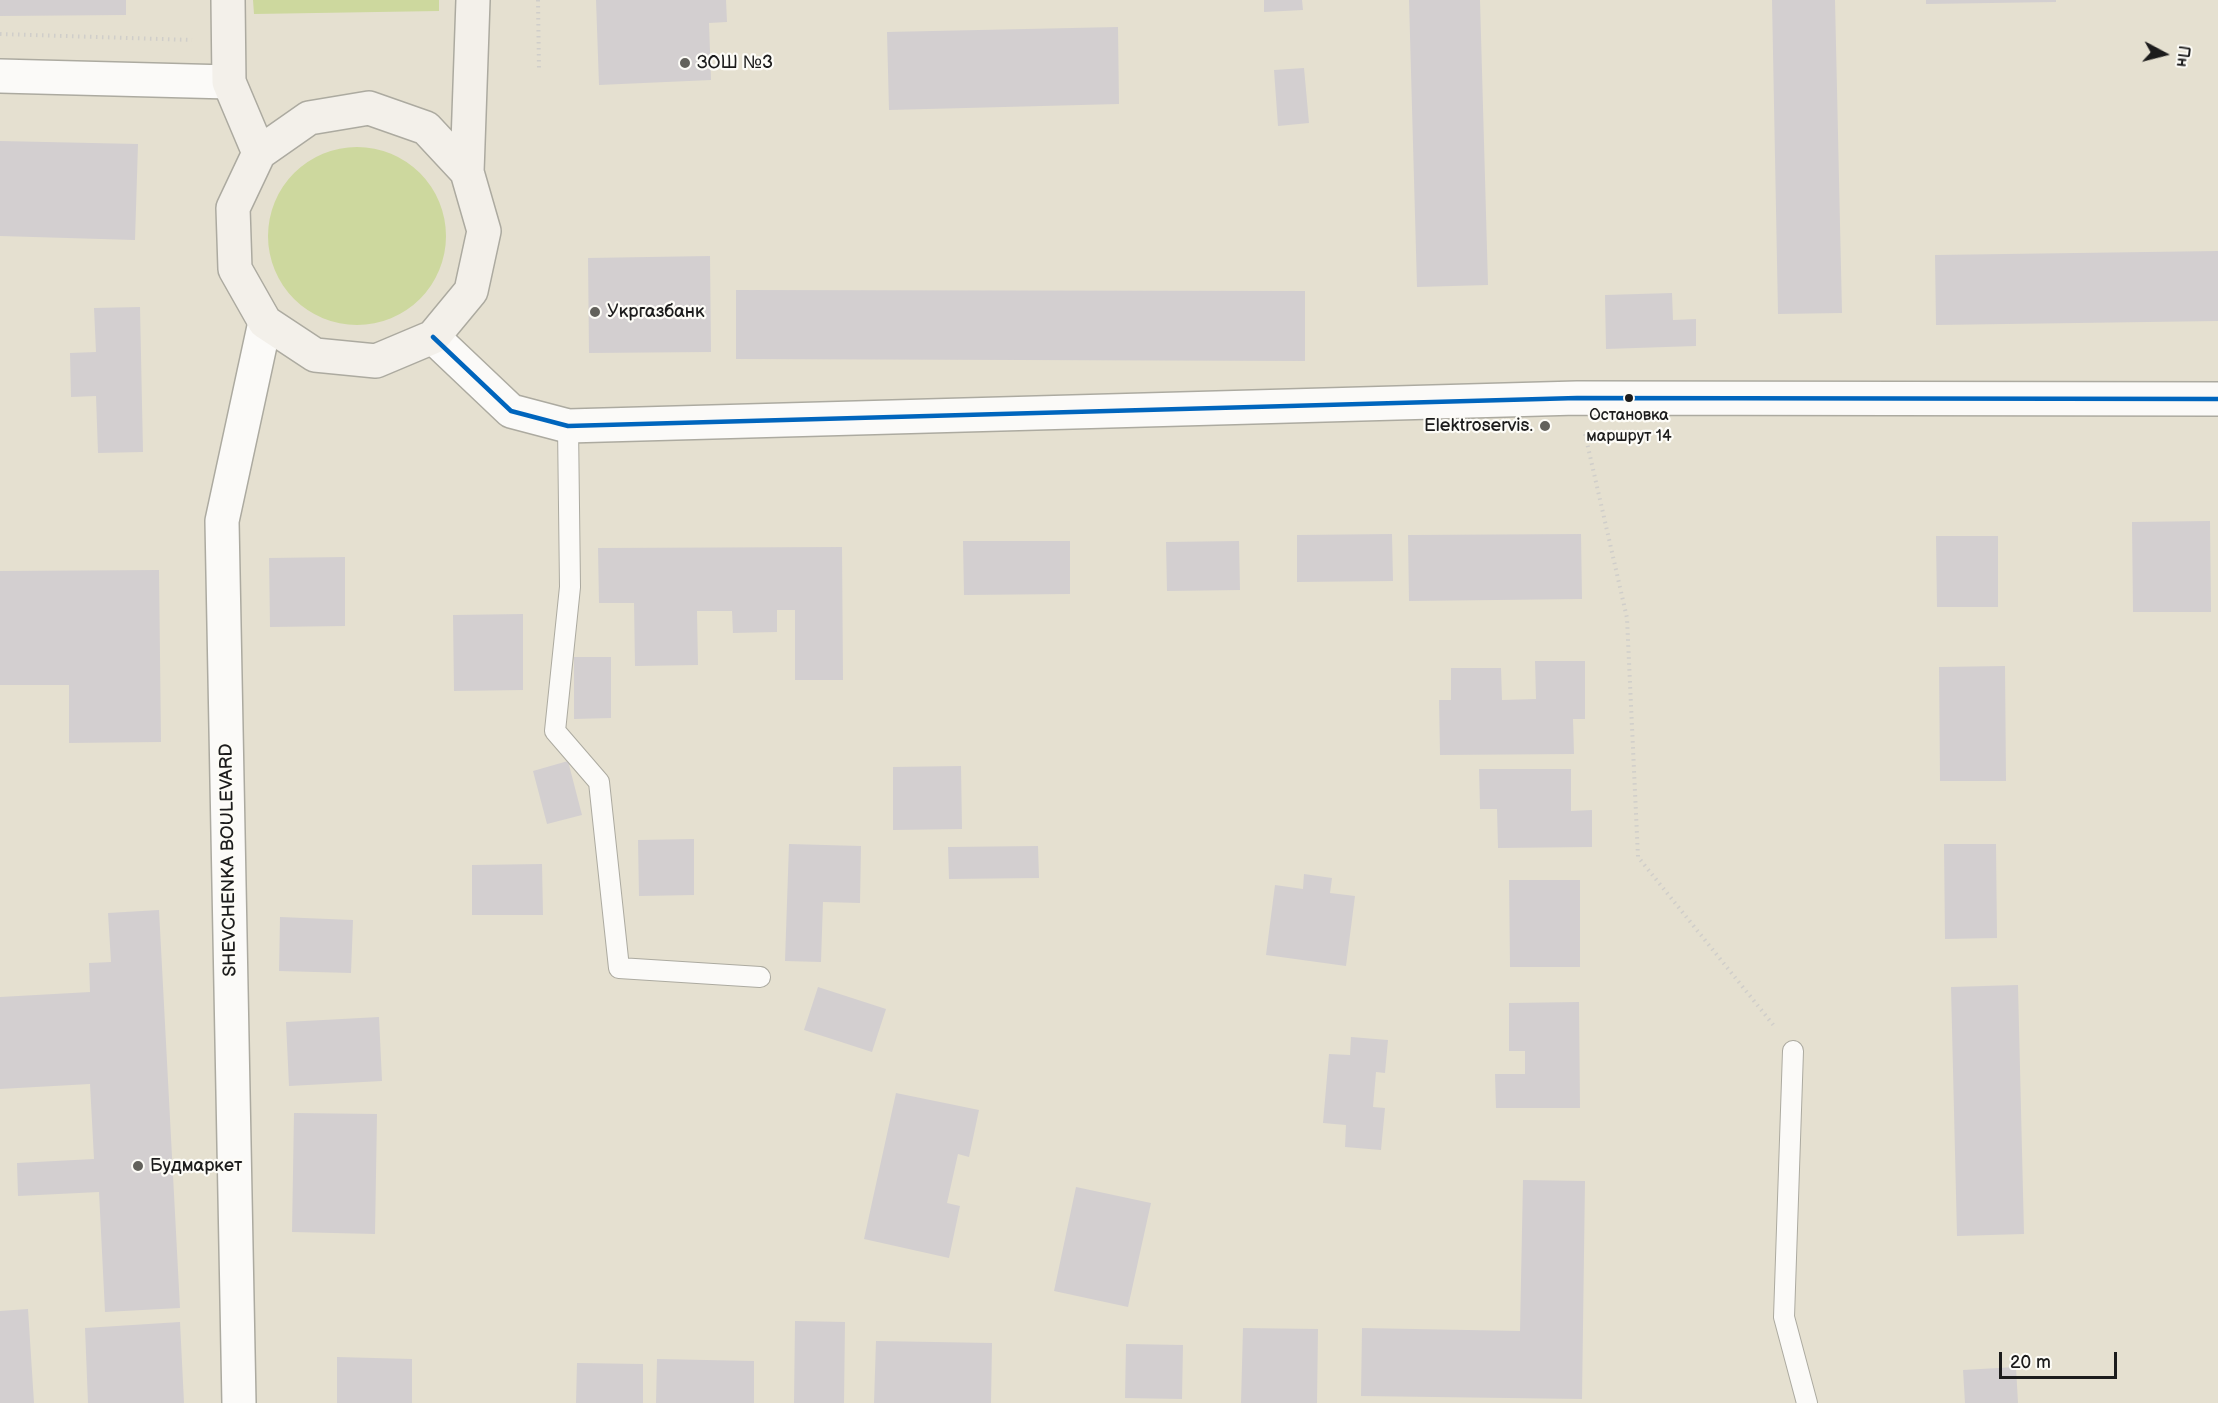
<!DOCTYPE html>
<html>
<head>
<meta charset="utf-8">
<style>
	body { margin:0 }
	#map { position:relative; width:2218px; height:1403px; overflow:hidden; background:#e5e0d0; font-family:"Balsamiq Sans",sans-serif }
	canvas { display:block }
	.north { position:absolute; left:2134px; top:24px; width:60px; height:60px; -webkit-text-stroke:4px #fdfcf7; paint-order:stroke; rotate:97deg; font-size:16px; font-weight:700; line-height:24px; text-align:center; color:#1c1c1c }
	.north::after { content:''; display:block; margin:auto; width:21px; height:27px; background:#1c1c1c; clip-path:polygon(50% 0,100% 100%,50% 72%,0 100%) }
	.scale { position:absolute; left:1999px; top:1352px; width:118px; height:27px; box-sizing:border-box; border:3px solid #1c1c1c; border-top:0; padding-left:8px; font-size:18px; line-height:21px; white-space:nowrap; color:#1c1c1c; -webkit-text-stroke:4px #fdfcf7; paint-order:stroke }
</style>
</head>
<body>
<div id="map">
<canvas width="2218" height="1403"></canvas>
<div class="north">Пн</div>
<div class="scale">20 m</div>
</div>
<script>
const c = document.querySelector('canvas').getContext('2d');
c.lineJoin = 'round';
function fillPath(path, color) { c.fillStyle = color; c.fill(path, 'evenodd'); }
const toPath = rows => new Path2D(rows.map(r => 'M' + r).join(''));
function strokePath(path, color, width, dash) { c.strokeStyle = color; c.lineWidth = width; c.lineCap = dash ? 'butt' : 'round'; c.setLineDash(dash || []); c.stroke(path); }
function drawText(font, color, halo, rows, align = 'center') {
  c.font = font + ' "Balsamiq Sans",sans-serif'; c.lineWidth = 4.5; c.setLineDash([]); c.textBaseline = 'middle'; c.strokeStyle = halo; c.fillStyle = color; for (const [text, x, y, turn = 0] of rows) {
    c.save(); c.translate(x, y); c.rotate((+turn || 0) * Math.PI / 180); c.textAlign = isNaN(turn) ? turn : align; if (halo) c.strokeText(text, 0, 0); c.fillText(text, 0, 0); c.restore();
  }
}
fillPath(toPath([
	[253,0,439,0,439,11,254,14],
	'268 236a89 89 0 1 1 178 0a89 89 0 1 1-178 0Z'
]), '#cdd89e');
fillPath(toPath([
	[0,0,126,0,126,15,0,16],
	[596,0,726,0,727,22,709,23,711,80,599,85],
	[1264,0,1302,0,1303,10,1264,12],
	[1409,0,1480,0,1488,285,1417,287],
	[1772,0,1835,0,1842,313,1778,314],
	[1926,0,2056,0,2056,2,1926,4],
	[1118,27,1119,104,889,110,887,32],
	[1304,68,1309,123,1278,126,1274,70],
	[0,141,138,144,135,240,0,236],
	[2218,251,2218,321,1936,325,1935,255],
	[710,256,711,352,589,353,588,258],
	[736,290,1305,291,1305,361,736,359],
	[1672,293,1673,320,1696,319,1696,346,1606,349,1605,295],
	[140,307,143,452,98,453,96,396,71,397,70,353,96,352,94,308],
	[2210,521,2211,612,2133,612,2132,522],
	[1392,534,1393,581,1297,582,1297,535],
	[1581,534,1582,599,1409,601,1408,535],
	[1936,536,1998,536,1998,607,1937,607],
	[963,541,1070,541,1070,594,964,595],
	[1239,541,1240,590,1167,591,1166,542],
	[842,547,843,680,795,680,795,610,777,610,777,632,733,633,732,611,697,611,698,665,635,666,634,603,599,603,598,548],
	[345,557,345,626,270,627,269,558],
	[159,570,161,742,69,743,69,685,0,685,0,571],
	[523,614,523,690,454,691,453,615],
	[574,657,611,657,611,718,574,719],
	[1535,661,1585,661,1585,719,1573,719,1574,754,1440,755,1439,700,1451,700,1451,668,1501,668,1502,700,1536,699],
	[2005,666,2006,781,1940,781,1939,667],
	[568,761,582,815,547,824,533,771],
	[961,766,962,829,893,830,893,767],
	[1479,769,1571,769,1571,811,1592,810,1592,847,1498,848,1497,809,1480,809],
	[694,839,694,895,639,896,638,840],
	[789,844,861,846,860,903,823,902,821,962,785,961],
	[1944,844,1996,844,1997,938,1945,939],
	[1038,846,1039,878,949,879,948,847],
	[542,864,543,915,472,915,472,865],
	[1304,874,1332,878,1330,893,1355,896,1346,966,1266,955,1275,885,1303,889],
	[1509,880,1580,880,1580,967,1510,967],
	[159,910,180,1308,105,1312,99,1192,18,1196,17,1163,94,1159,90,1084,0,1089,0,997,90,992,89,963,111,962,108,913],
	[280,917,353,920,351,973,279,971],
	[2018,985,2024,1234,1957,1236,1951,987],
	[818,987,886,1009,872,1052,804,1030],
	[1579,1002,1580,1108,1496,1108,1495,1074,1525,1074,1525,1051,1509,1051,1509,1003],
	[379,1017,382,1081,289,1086,286,1022],
	[1351,1037,1388,1040,1385,1073,1376,1072,1373,1107,1385,1108,1381,1150,1345,1147,1346,1125,1323,1123,1329,1054,1350,1055],
	[896,1093,979,1110,969,1157,958,1154,947,1203,960,1206,949,1258,864,1239],
	[294,1113,377,1114,375,1234,292,1232],
	[1523,1180,1585,1181,1582,1399,1361,1396,1362,1328,1520,1331],
	[1076,1187,1151,1203,1128,1307,1054,1291],
	[28,1309,34,1403,0,1403,0,1311],
	[795,1321,845,1322,844,1403,794,1403],
	[180,1322,184,1403,88,1403,85,1328],
	[1243,1328,1318,1329,1317,1403,1241,1403],
	[876,1341,992,1343,991,1403,874,1403],
	[1126,1344,1183,1345,1182,1399,1125,1398],
	[337,1357,412,1359,412,1403,337,1403],
	[657,1359,754,1361,754,1403,656,1403],
	[577,1363,643,1364,643,1403,576,1403],
	[2016,1367,2018,1403,1965,1403,1963,1370]
]), '#d3cfd0');
const lane = toPath([
	[568,426,570,587,555,731,599,782,619,968,760,977],
	[1793,1051,1784,1317,1807,1403]
]);
const street = toPath([
	[0,76,229,82],
	[433,337,511,411,568,426,1577,398,2218,399],
	[239,1403,222,521,265,322]
]);
const secondary = toPath([
	[228,0,229,82,259,153],
	[467,172,426,128,369,108,309,118,259,153,233,208,235,269,265,322,315,355,376,361,433,337,471,291,484,231,467,172,473,0]
]);
strokePath(lane, '#acaaa0', 22);
strokePath(street, '#acaaa0', 36);
strokePath(secondary, '#acaaa0', 36);
strokePath(toPath([
	[538,0,539,70],
	[0,34,192,40],
	[1585,434,1627,618,1638,857,1775,1027]
]), '#d0ceca', 4, [1.5, 4.5]);
strokePath(lane, '#fbfaf8', 20);
strokePath(street, '#fbfaf8', 33);
strokePath(secondary, '#f3f0ea', 33);
strokePath(toPath([
	[433,337,511,411,568,426,1577,398,2218,399]
]), '#0065bd', 4.5);
for (const [x, y, r, color] of [
	[685,63,6,"#62615b"],
	[595,312,6,"#62615b"],
	[1629,398,5,"#1c1c1c"],
	[1545,426,6,"#62615b"],
	[138,1166,6,"#62615b"]
]) { const dot = new Path2D(); dot.arc(x, y, r, 0, 2 * Math.PI); c.fillStyle = color; c.fill(dot); strokePath(dot, '#fdfcf7', 2); }
drawText('16px', '#1c1c1c', '#fdfcf7', [
	["Остановка",1629,416],
	["маршрут 14",1629,437]
]);
drawText('18px', '#1c1c1c', '#fdfcf7', [
	["ЗОШ №3",697,63],
	["Укргазбанк",607,312],
	["Elektroservis.",1533,426,"right"],
	["Будмаркет",150,1166]
], 'left');
drawText('18px', '#1c1c1c', '#fdfcf7', [
	["SHEVCHENKA BOULEVARD",229,860,-91]
]);
</script>
</body>
</html>
